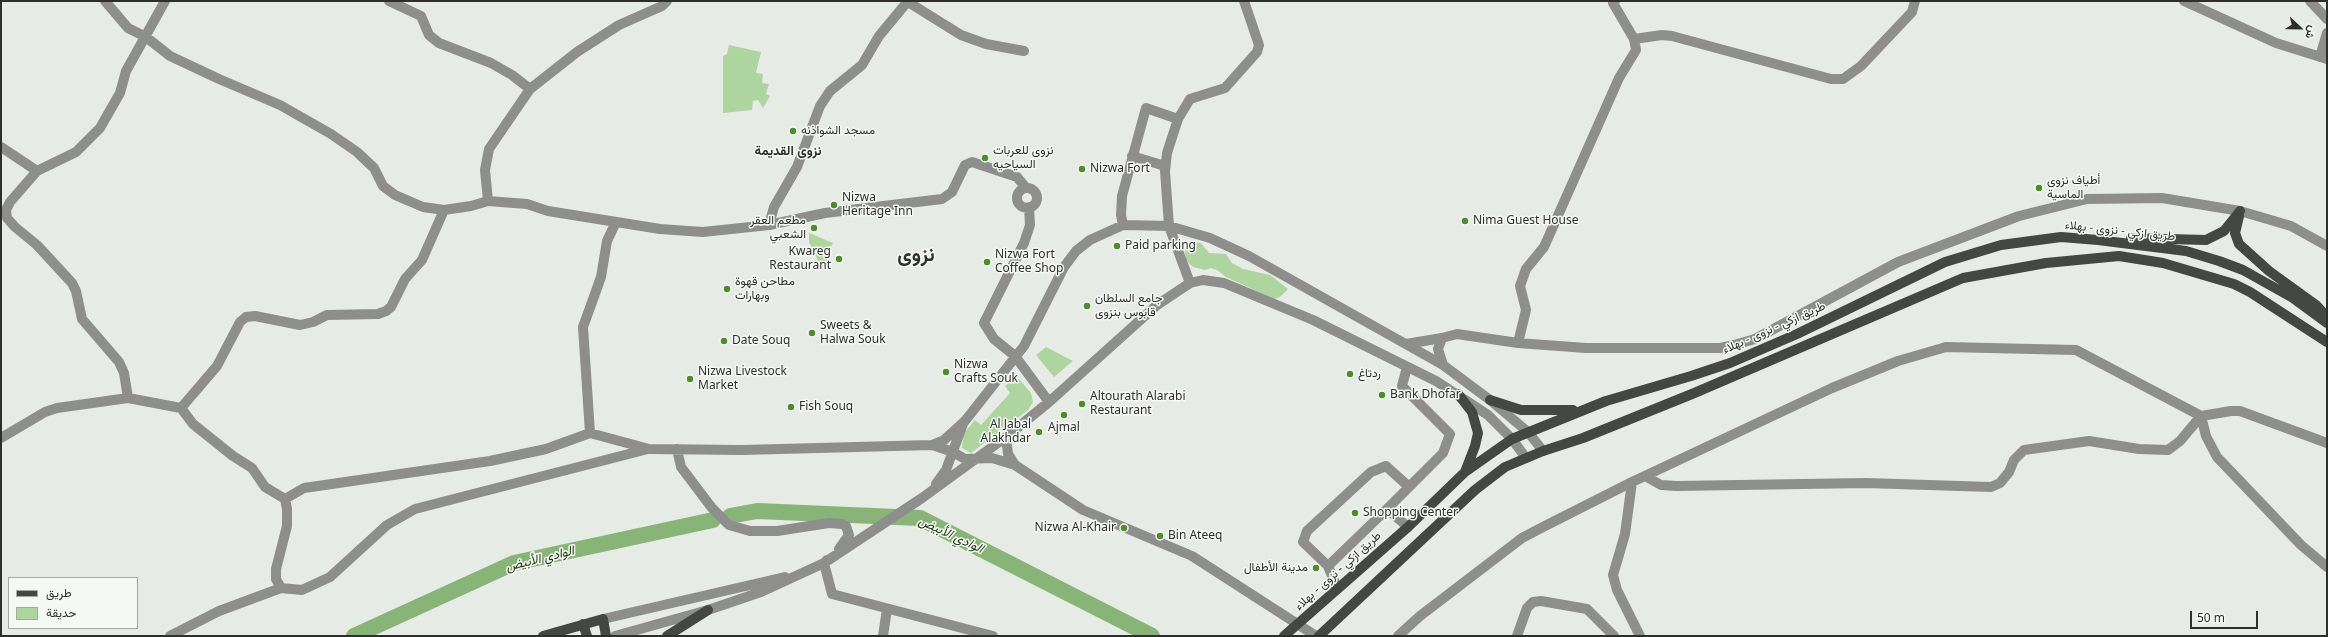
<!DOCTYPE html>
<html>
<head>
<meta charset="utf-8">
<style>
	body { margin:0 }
	#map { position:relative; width:2328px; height:637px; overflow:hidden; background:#e7ebe6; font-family:"Noto Sans",Vazirmatn,sans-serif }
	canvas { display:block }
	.frame { position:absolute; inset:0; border:2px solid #2e2f2d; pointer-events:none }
	.legend { position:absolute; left:8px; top:577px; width:130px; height:52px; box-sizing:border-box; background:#f5f9f3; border:1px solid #a5a8a4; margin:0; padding:5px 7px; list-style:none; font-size:12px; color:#2e2f2d }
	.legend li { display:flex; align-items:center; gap:8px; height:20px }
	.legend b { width:20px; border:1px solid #a5a8a4 }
	.north { position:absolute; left:2280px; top:8px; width:40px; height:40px; -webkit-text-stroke:3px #f5f9f3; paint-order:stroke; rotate:112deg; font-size:11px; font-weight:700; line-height:16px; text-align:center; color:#2e2f2d }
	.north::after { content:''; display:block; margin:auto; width:14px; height:18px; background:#2e2f2d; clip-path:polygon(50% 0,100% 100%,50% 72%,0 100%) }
	.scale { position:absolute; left:2190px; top:611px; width:68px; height:18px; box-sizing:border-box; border:2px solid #2e2f2d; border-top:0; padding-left:5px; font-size:12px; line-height:14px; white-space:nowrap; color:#2e2f2d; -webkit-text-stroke:3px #f5f9f3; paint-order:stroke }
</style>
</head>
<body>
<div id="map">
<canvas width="2328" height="637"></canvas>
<div class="frame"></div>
<ul class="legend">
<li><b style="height:5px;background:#444743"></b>طريق</li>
<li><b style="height:11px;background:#aed49f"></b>حديقة</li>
</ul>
<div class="north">ش</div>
<div class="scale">50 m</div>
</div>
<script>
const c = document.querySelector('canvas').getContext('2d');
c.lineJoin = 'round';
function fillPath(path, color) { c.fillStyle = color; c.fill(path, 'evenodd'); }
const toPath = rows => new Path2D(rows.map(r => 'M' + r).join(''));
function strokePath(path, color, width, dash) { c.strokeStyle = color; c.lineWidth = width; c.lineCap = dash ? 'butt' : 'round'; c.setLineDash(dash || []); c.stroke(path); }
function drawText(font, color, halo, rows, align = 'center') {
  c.font = font + ' "Noto Sans",Vazirmatn,sans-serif'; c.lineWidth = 3; c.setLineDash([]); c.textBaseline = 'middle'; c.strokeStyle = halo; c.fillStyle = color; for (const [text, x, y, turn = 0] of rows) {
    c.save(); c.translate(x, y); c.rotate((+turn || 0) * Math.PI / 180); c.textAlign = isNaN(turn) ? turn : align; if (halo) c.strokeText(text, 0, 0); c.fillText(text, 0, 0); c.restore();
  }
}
fillPath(toPath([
	[729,45,761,52,756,73,763,74,762,83,769,84,766,94,770,96,763,108,758,100,753,101,752,110,723,113,723,56,727,54],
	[809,233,833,243,828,252,826,269,817,264,817,258,809,242],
	[1193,242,1201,243,1209,253,1226,254,1232,263,1243,269,1270,275,1288,289,1280,297,1274,299,1226,277,1217,270,1211,268,1205,270,1193,267,1186,260,1185,249],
	[1046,347,1073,361,1054,377,1036,355],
	[1012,379,1019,379,1031,393,1033,402,1028,410,971,453,962,448,964,433,975,420,981,425,1010,393,1005,386]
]), '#aed49f');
strokePath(toPath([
	[730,516,757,511,920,518,1152,636],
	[354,636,514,563,713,520]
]), '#89b477', 16);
strokePath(toPath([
	[105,1,128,28,146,37,170,56,219,79,280,105,331,134,357,152,374,168,383,186,395,195,423,207,444,210,471,206,488,201,527,204,548,211,660,229,703,232,769,225,825,213,942,199,952,192,965,165,972,162,1017,177,1026,188],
	[389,1,421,16,429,35,439,43,491,63,512,75,530,89],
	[2184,1,2276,43,2327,59],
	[2310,1,2327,19],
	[908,2,961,35,986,44,1024,51],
	[1634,39,1662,35,1672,36,1831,79,1843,79,1861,66,1912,12,1915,1],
	[2320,57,2327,33],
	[1,147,37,171],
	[1132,156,1165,166],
	'1017 198a10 10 0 1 1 20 0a10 10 0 1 1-20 0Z',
	[488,201,485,170,489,149,530,89,577,52,619,25,662,6,667,1],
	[1029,207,1030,225,1024,243,984,323,994,339,1015,356,1049,402],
	[769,225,774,207,797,167,820,106,830,91,862,65,879,36,908,1],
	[1123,225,1121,215,1122,196,1146,108,1178,119],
	[1190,283,1169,226,1165,171,1167,153,1178,119,1190,99,1225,88,1257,52,1259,45,1244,1],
	[1442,338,1438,349,1443,365],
	[1518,343,1526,310,1520,286,1526,269,1544,247,1619,78,1636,50,1634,39,1613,3,1615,1],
	[1406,344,1442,338,1457,334,1518,343,1586,348,1720,348,1734,345,1755,339,1898,262,2019,216,2087,199,2162,198,2240,211,2291,226,2327,246],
	[128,398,124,373,119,362,82,319,76,291,72,283,37,245,15,227,7,218,6,210,10,202,37,171,76,152,100,128,120,93,126,71,165,1],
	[181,408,217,366,240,322,246,317,255,316,300,325,313,322,327,315,378,314,386,311,391,307,405,279,422,260,444,210],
	[590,433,583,327,601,277,607,241,616,222],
	[1006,437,1008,454,1015,465],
	[1,438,45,412,57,408,128,398,181,408,193,424,233,456,252,468,265,487,285,499,304,488,490,461,546,449,590,433,649,449,742,450,932,445,944,440,965,421,1024,346,1064,267,1076,251,1090,240,1123,225,1169,226,1210,238,1249,256,1443,365,1490,400,1528,432,1543,451],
	[932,445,953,452,965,459,992,458,1015,465,1083,510,1192,556,1316,636],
	[677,449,681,467,712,508,729,525,750,531,777,531,829,523,842,524,846,526,849,535,839,549],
	[1645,476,1661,485,1676,486,1866,483,1991,487,2000,483,2009,472,2014,460,2024,450,2089,441,2139,449,2168,450,2180,441,2201,416,2231,411,2240,411,2327,443],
	[1632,482,1625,534,1613,575,1617,590,1640,636],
	[936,484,946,470,963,424],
	[285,499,287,509,287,526,276,569,276,579,281,588,302,590,330,577,387,525,415,509,648,449],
	[1387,509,1443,453,1450,434,1402,386,1407,367],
	[827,560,824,563,832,594,993,636],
	[1328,566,1303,542,1307,531,1371,472,1386,466,1408,486],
	[1337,588,1328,566,1387,509,1408,527],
	[603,619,785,577],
	[170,636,219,611,281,588],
	[615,636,708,610,761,592,824,563,922,498,1006,437,1049,402,1157,305,1190,283,1203,280,1224,283,1313,320,1436,381,1488,415,1512,439,1526,458],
	[883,636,887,609],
	[1398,636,1420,616,1522,538,1541,528,1632,482,1832,388,1898,361,1946,347,2076,350,2201,416,2206,436,2217,457,2301,545,2327,567],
	[1517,636,1527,608,1533,602,1541,601,1587,609,1614,636]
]), '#8e8f8d', 10);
strokePath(toPath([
	[2239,216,2235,233,2239,244,2269,271,2316,305,2327,317],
	[2131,238,2206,240,2224,231,2240,211],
	[1458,394,1472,412,1478,433,1475,446,1465,472],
	[1490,400,1521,410,1573,410],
	[583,624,587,636],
	[543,636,603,619,606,636],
	[667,636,708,610],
	[1284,636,1408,527,1465,472,1512,439,1606,401,1691,376,1730,363,1797,334,1945,262,2001,245,2061,237,2098,240,2186,251,2219,261,2243,270,2293,298,2327,323],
	[1319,636,1475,490,1505,467,1543,451,1583,438,1692,394,1963,278,2046,263,2119,256,2163,263,2234,284,2250,292,2327,342]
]), '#444743', 10);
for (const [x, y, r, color] of [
	[793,131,4,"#4e8d2f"],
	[985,158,4,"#4e8d2f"],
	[1082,169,4,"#4e8d2f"],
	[2039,188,4,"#4e8d2f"],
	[834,205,4,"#4e8d2f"],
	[1465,221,4,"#4e8d2f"],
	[814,228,4,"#4e8d2f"],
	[1117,246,4,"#4e8d2f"],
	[839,259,4,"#4e8d2f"],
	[987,262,4,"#4e8d2f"],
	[727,289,4,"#4e8d2f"],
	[1087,306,4,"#4e8d2f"],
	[812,333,4,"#4e8d2f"],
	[724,341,4,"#4e8d2f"],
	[946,372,4,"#4e8d2f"],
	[1350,374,4,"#4e8d2f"],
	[690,379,4,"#4e8d2f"],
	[1382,395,4,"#4e8d2f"],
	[1082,404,4,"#4e8d2f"],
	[791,407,4,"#4e8d2f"],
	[1064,415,4,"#4e8d2f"],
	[1039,432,4,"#4e8d2f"],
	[1355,513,4,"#4e8d2f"],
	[1124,528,4,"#4e8d2f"],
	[1160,536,4,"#4e8d2f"],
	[1316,568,4,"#4e8d2f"]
]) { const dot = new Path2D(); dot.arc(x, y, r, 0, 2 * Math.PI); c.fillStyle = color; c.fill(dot); strokePath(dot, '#f5f9f3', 1.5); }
drawText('12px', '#2e2f2d', '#f5f9f3', [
	["مسجد الشواذنه",801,131],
	["نزوى للعربات",993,151],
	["السياحيه",993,165],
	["Nizwa Fort",1090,169],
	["أطياف نزوى",2047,181],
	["الماسية",2047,195],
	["Nizwa",842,198],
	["Heritage Inn",842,212],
	["مطعم العقر",806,221,"right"],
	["الشعبي",806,235,"right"],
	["Nima Guest House",1473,221],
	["Paid parking",1125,246],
	["Kwareg",831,252,"right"],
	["Restaurant",831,266,"right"],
	["Nizwa Fort",995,255],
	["Coffee Shop",995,269],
	["مطاحن قهوة",735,282],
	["وبهارات",735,296],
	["جامع السلطان",1095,299],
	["قابوس بنزوى",1095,313],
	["Sweets &",820,326],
	["Halwa Souk",820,340],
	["Date Souq",732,341],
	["Nizwa",954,365],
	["Crafts Souk",954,379],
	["Nizwa Livestock",698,372],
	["Market",698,386],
	["ردتاغ",1358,374],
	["Bank Dhofar",1390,395],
	["Altourath Alarabi",1090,397],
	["Restaurant",1090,411],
	["Fish Souq",799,407],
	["Al Jabal",1031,425,"right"],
	["Alakhdar",1031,439,"right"],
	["Ajmal",1064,428,"center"],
	["Shopping Center",1363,513],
	["Nizwa Al-Khair",1116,528,"right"],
	["Bin Ateeq",1168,536],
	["مدينة الأطفال",1308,568,"right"]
], 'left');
drawText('12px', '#2e2f2d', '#f5f9f3', [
	["طريق ازكي - نزوى - بهلاء",2120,231,6],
	["طريق ازكي - نزوى - بهلاء",1774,328,-24],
	["طريق ازكي - نزوى - بهلاء",1338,571,-42]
]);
drawText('bold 13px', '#2d302c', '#f5f9f3', [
	["نزوى القديمة",788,151]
]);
drawText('italic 13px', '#1d390e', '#f5f9f3', [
	["الوادي الأبيض",951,535,25],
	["الوادي الأبيض",540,559,-14]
]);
drawText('bold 20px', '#2d302c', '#f5f9f3', [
	["نزوى",916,255]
]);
</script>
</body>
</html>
